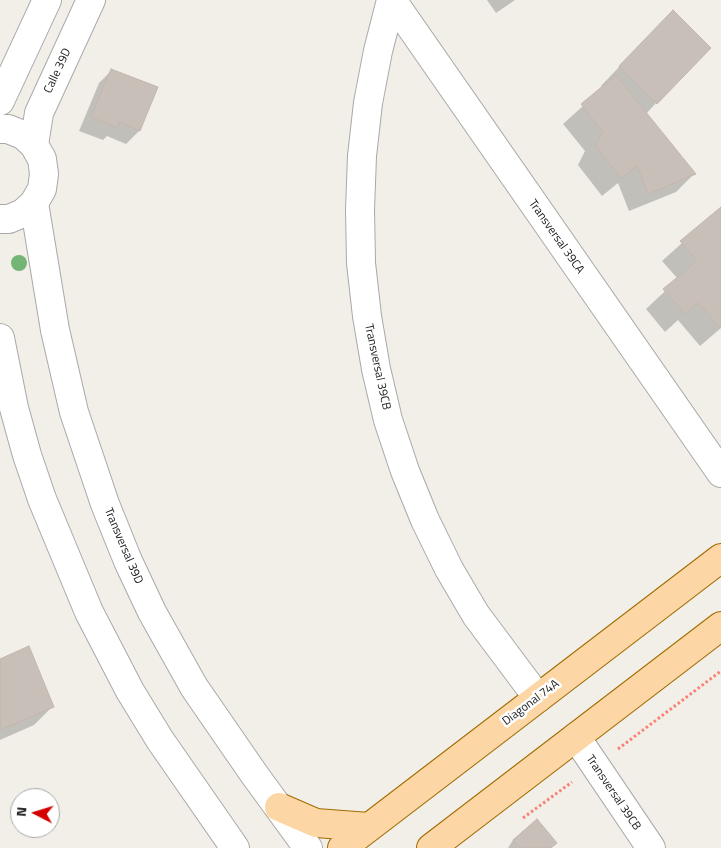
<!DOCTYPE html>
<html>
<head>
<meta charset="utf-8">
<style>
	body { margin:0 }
	#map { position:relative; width:721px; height:848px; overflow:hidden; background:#f2efe9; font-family:"Titillium Web",sans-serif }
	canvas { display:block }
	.north { position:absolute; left:10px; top:788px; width:50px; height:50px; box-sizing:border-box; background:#fff; border:1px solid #a7a7a7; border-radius:50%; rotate:275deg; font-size:14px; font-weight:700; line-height:20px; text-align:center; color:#222 }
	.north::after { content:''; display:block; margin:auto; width:18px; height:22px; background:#d40000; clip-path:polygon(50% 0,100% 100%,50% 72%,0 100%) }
</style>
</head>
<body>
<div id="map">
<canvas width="721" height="848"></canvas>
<div class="north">N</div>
</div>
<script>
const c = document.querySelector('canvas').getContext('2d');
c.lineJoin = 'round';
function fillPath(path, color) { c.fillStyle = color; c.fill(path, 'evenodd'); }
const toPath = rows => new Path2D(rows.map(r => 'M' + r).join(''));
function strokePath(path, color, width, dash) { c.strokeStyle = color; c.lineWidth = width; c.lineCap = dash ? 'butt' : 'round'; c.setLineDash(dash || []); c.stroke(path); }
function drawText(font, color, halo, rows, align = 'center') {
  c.font = font + ' "Titillium Web",sans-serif'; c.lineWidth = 5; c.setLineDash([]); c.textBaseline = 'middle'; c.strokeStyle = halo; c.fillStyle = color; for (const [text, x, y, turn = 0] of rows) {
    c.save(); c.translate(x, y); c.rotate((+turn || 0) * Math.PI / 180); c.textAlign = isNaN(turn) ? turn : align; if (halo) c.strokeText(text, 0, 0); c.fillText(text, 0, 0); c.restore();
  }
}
fillPath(toPath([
	[487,0,515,0,496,13],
	[654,30,656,103,646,114,694,174,676,192,629,211,618,183,602,196,578,165,585,151,563,124,603,88,601,86],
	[112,70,156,88,139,131,126,144,107,136,103,140,79,131,99,83],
	[721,208,721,328,700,346,678,320,665,332,646,309,678,279,662,261],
	[0,660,53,706,34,725,0,740],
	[536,821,550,848,508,848,513,840]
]), '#0003');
const building = toPath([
	[673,10,711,48,657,104,619,66,673,10],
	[111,69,158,87,140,131,119,122,117,128,91,117,111,69],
	[616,75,696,174,648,194,637,166,621,178,595,146,603,132,581,104,616,75],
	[721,207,721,327,720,328,698,303,685,314,663,289,697,261,680,241,721,207],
	[29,646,54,707,0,730,0,659,29,646],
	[537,819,557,843,551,848,520,848,513,840,537,819]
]);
fillPath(building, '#c7bfb8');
strokePath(building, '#c4b6ab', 1);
const minor = toPath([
	[391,0,378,51,368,103,362,156,360,210,361,263,367,316,376,369,388,420,405,471,425,520,449,569,476,615,538,698],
	[392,0,721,473],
	[0,101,47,0],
	[0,129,8,129,23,135,34,145,42,159,44,174,42,189,34,203,23,213,9,219,0,219],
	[34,145,39,113,91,0],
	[34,203,55,330,74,412,105,504,128,561,152,612,194,687,254,774,308,848],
	[0,338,14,408,27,455,42,499,89,612,130,691,160,740,235,848],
	[576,737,651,848]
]);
const major = toPath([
	[279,807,316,823,369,827],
	[342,848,721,558],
	[431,848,721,626]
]);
strokePath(minor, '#a9a9a9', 30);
strokePath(major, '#a06b00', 30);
strokePath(toPath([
	[618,749,721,671],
	[523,818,572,782]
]), '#fa8072', 3, [2.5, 2.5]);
strokePath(minor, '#fff', 28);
strokePath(major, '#fcd6a4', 28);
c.fillStyle = '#74b475';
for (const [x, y] of [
	[19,263]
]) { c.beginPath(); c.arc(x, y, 8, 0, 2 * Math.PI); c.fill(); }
drawText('12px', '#222', '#fff', [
	["Calle 39D",58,71,-65],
	["Transversal 39CA",556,237,55],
	["Transversal 39CB",377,367,78],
	["Transversal 39D",123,546,67],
	["Diagonal 74A",531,703,-37],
	["Transversal 39CB",613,793,56]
]);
</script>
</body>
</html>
